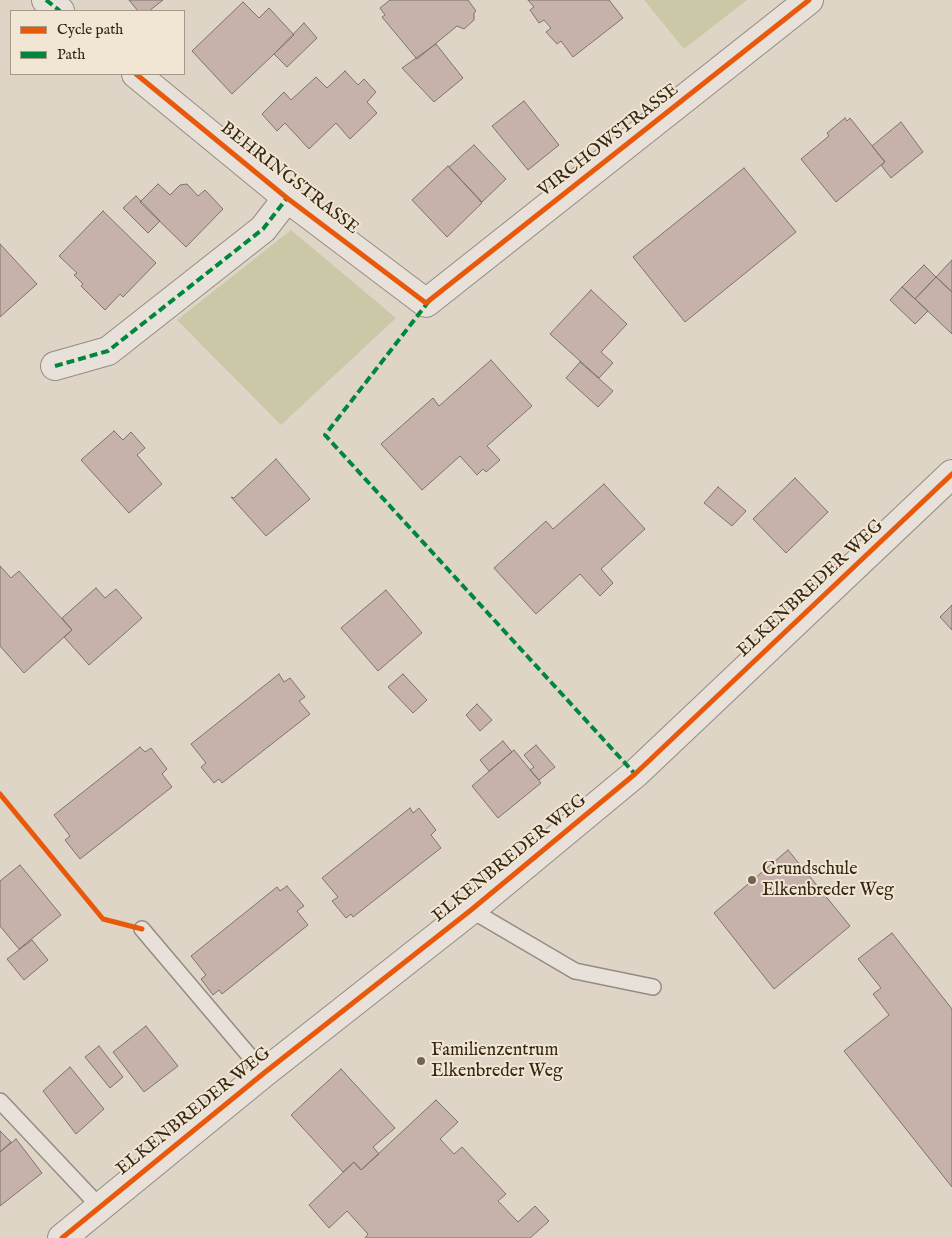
<!DOCTYPE html>
<html>
<head>
<meta charset="utf-8">
<style>
	body { margin:0 }
	#map { position:relative; width:952px; height:1238px; overflow:hidden; background:#dfd5c7; font-family:"IM FELL English",serif }
	canvas { display:block }
	.legend { position:absolute; left:10px; top:10px; width:175px; height:65px; box-sizing:border-box; background:#f1e5d4; border:1px solid #a69987; margin:0; padding:6px 9px; list-style:none; font-size:15px; color:#362713 }
	.legend li { display:flex; align-items:center; gap:10px; height:25px }
	.legend b { width:25px; border:1px solid #a69987 }
</style>
</head>
<body>
<div id="map">
<canvas width="952" height="1238"></canvas>
<ul class="legend">
<li><b style="height:6px;background:#e8590c"></b>Cycle path</li>
<li><b style="height:6px;background:#00873e"></b>Path</li>
</ul>
</div>
<script>
const c = document.querySelector('canvas').getContext('2d');
c.lineJoin = 'round';
function fillPath(path, color) { c.fillStyle = color; c.fill(path, 'evenodd'); }
const toPath = rows => new Path2D(rows.map(r => 'M' + r).join(''));
function strokePath(path, color, width, dash) { c.strokeStyle = color; c.lineWidth = width; c.lineCap = dash ? 'butt' : 'round'; c.setLineDash(dash || []); c.stroke(path); }
function drawText(font, color, halo, rows, align = 'center') {
  c.font = font + ' "IM FELL English",serif'; c.lineWidth = 4; c.setLineDash([]); c.textBaseline = 'middle'; c.strokeStyle = halo; c.fillStyle = color; for (const [text, x, y, turn = 0] of rows) {
    c.save(); c.translate(x, y); c.rotate((+turn || 0) * Math.PI / 180); c.textAlign = isNaN(turn) ? turn : align; if (halo) c.strokeText(text, 0, 0); c.fillText(text, 0, 0); c.restore();
  }
}
fillPath(toPath([
	[644,0,747,0,684,49],
	[291,230,396,318,281,425,177,320]
]), '#cbc8a8');
const building = toPath([
	[129,0,163,0,149,11,138,11,129,0],
	[390,0,468,0,476,11,474,13,474,20,464,29,457,26,417,59,382,17,385,15,380,8,390,0],
	[528,0,609,0,623,18,573,57,561,41,557,44,546,32,551,28,544,20,539,23,530,10,534,7,528,0],
	[243,2,259,18,269,8,294,35,232,94,192,51,243,2],
	[304,23,317,38,287,67,274,54,304,23],
	[436,44,463,78,434,102,402,68,436,44],
	[345,71,358,85,364,79,376,92,367,102,377,113,350,139,336,123,309,149,285,123,277,131,262,114,284,92,291,100,316,77,327,88,345,71],
	[524,101,559,145,528,170,492,126,524,101],
	[845,118,847,121,850,118,885,162,836,202,801,159,829,136,827,133,845,118],
	[901,122,923,152,891,178,881,165,885,162,872,146,901,122],
	[474,145,506,179,482,202,449,167,474,145],
	[448,166,482,203,447,237,412,200,448,166],
	[744,168,796,232,685,322,633,257,744,168],
	[158,184,170,195,180,185,187,184,198,196,205,190,223,209,186,247,140,202,158,184],
	[136,196,160,221,148,233,123,208,136,196],
	[103,211,156,263,123,297,120,294,105,310,81,286,83,284,74,275,77,273,59,256,103,211],
	[0,244,37,284,0,317,0,244],
	[952,260,952,292,936,277,952,260],
	[924,265,936,277,915,299,902,287,924,265],
	[936,277,952,292,952,334,915,299,936,277],
	[902,287,928,311,915,324,890,300,902,287],
	[591,290,627,324,601,352,613,363,599,378,550,334,591,290],
	[491,360,532,406,487,446,500,460,486,472,483,469,477,475,460,456,422,490,381,444,433,398,439,406,491,360],
	[580,362,613,391,598,407,566,378,580,362],
	[114,431,123,440,131,432,145,448,137,455,162,484,129,513,81,460,114,431],
	[276,459,310,499,266,536,231,497,234,498,276,459],
	[795,478,828,512,786,553,753,519,795,478],
	[604,484,645,529,601,569,613,583,600,596,580,574,536,614,494,568,546,521,553,529,604,484],
	[718,487,746,511,732,526,704,503,718,487],
	[0,566,11,578,19,571,72,630,24,673,0,646,0,566],
	[96,588,105,598,116,589,142,618,89,665,64,637,72,630,62,618,96,588],
	[386,590,422,633,378,671,341,628,386,590],
	[952,605,952,630,940,617,952,605],
	[279,674,284,682,290,678,305,697,299,701,310,714,222,783,219,779,214,783,201,767,206,763,191,744,279,674],
	[403,674,427,700,413,713,388,687,403,674],
	[477,704,492,720,480,731,466,715,477,704],
	[503,741,512,752,489,771,480,760,503,741],
	[536,745,555,767,539,780,530,770,534,767,524,755,536,745],
	[140,747,145,752,151,748,167,769,162,774,172,787,80,859,65,840,70,836,54,815,140,747],
	[514,750,541,783,498,818,472,786,514,750],
	[410,808,413,813,419,808,436,830,431,835,441,848,353,917,351,914,346,918,332,901,338,897,322,878,410,808],
	[788,850,850,926,774,989,714,913,788,850],
	[20,865,61,915,19,949,0,926,0,881,20,865],
	[287,886,304,906,297,911,308,925,222,994,219,990,213,995,201,979,206,975,191,956,277,887,280,891,287,886],
	[892,933,952,1009,952,1187,844,1051,889,1015,873,994,881,988,858,959,892,933],
	[32,940,48,960,24,980,7,959,32,940],
	[146,1026,178,1066,144,1092,113,1052,146,1026],
	[99,1046,123,1077,110,1088,85,1057,99,1046],
	[70,1067,104,1109,76,1134,43,1091,70,1067],
	[341,1069,395,1128,373,1147,379,1154,361,1170,354,1162,343,1172,291,1115,341,1069],
	[436,1100,458,1122,440,1139,454,1154,462,1147,506,1194,498,1201,518,1222,535,1206,549,1221,530,1238,365,1238,368,1234,347,1211,329,1228,309,1205,354,1162,361,1170,436,1100],
	[0,1131,11,1142,0,1152,0,1131],
	[16,1139,42,1173,0,1206,0,1152,16,1139]
]);
fillPath(building, '#c6b2ab');
strokePath(building, '#7c746a', 1);
const lane = toPath([
	[471,910,575,971,653,987],
	[142,929,264,1073],
	[0,1101,100,1207]
]);
const street = toPath([
	[46,0,60,11],
	[136,74,287,198,426,303,809,0],
	[55,366,108,351,263,229,287,198],
	[62,1238,264,1073,471,910,635,774,952,474]
]);
strokePath(lane, '#948c82', 18);
strokePath(street, '#948c82', 30);
strokePath(lane, '#e7e1da', 15);
strokePath(street, '#e7e1da', 28);
strokePath(toPath([
	[46,0,60,11],
	[429,301,325,435,635,774],
	[55,366,108,351,263,229,287,198]
]), '#00873e', 4, [8, 4]);
strokePath(toPath([
	[136,74,287,198,426,303,809,0],
	[0,794,103,919,142,929],
	[62,1238,264,1073,471,910,635,774,952,474]
]), '#e8590c', 5);
for (const [x, y, r, color] of [
	[752,880,5,"#716452"],
	[421,1061,5,"#716452"]
]) { const dot = new Path2D(); dot.arc(x, y, r, 0, 2 * Math.PI); c.fillStyle = color; c.fill(dot); strokePath(dot, '#f1e5d4', 2); }
drawText('18px', '#362713', '#f1e5d4', [
	["VIRCHOWSTRASSE",609,141,-38],
	["BEHRINGSTRASSE",289,179,38],
	["ELKENBREDER WEG",811,589,-43],
	["ELKENBREDER WEG",510,859,-39],
	["ELKENBREDER WEG",194,1112,-39]
]);
drawText('18px', '#362713', '#f1e5d4', [
	["Grundschule",762,870],
	["Elkenbreder Weg",762,891],
	["Familienzentrum",431,1051],
	["Elkenbreder Weg",431,1072]
], 'left');
</script>
</body>
</html>
